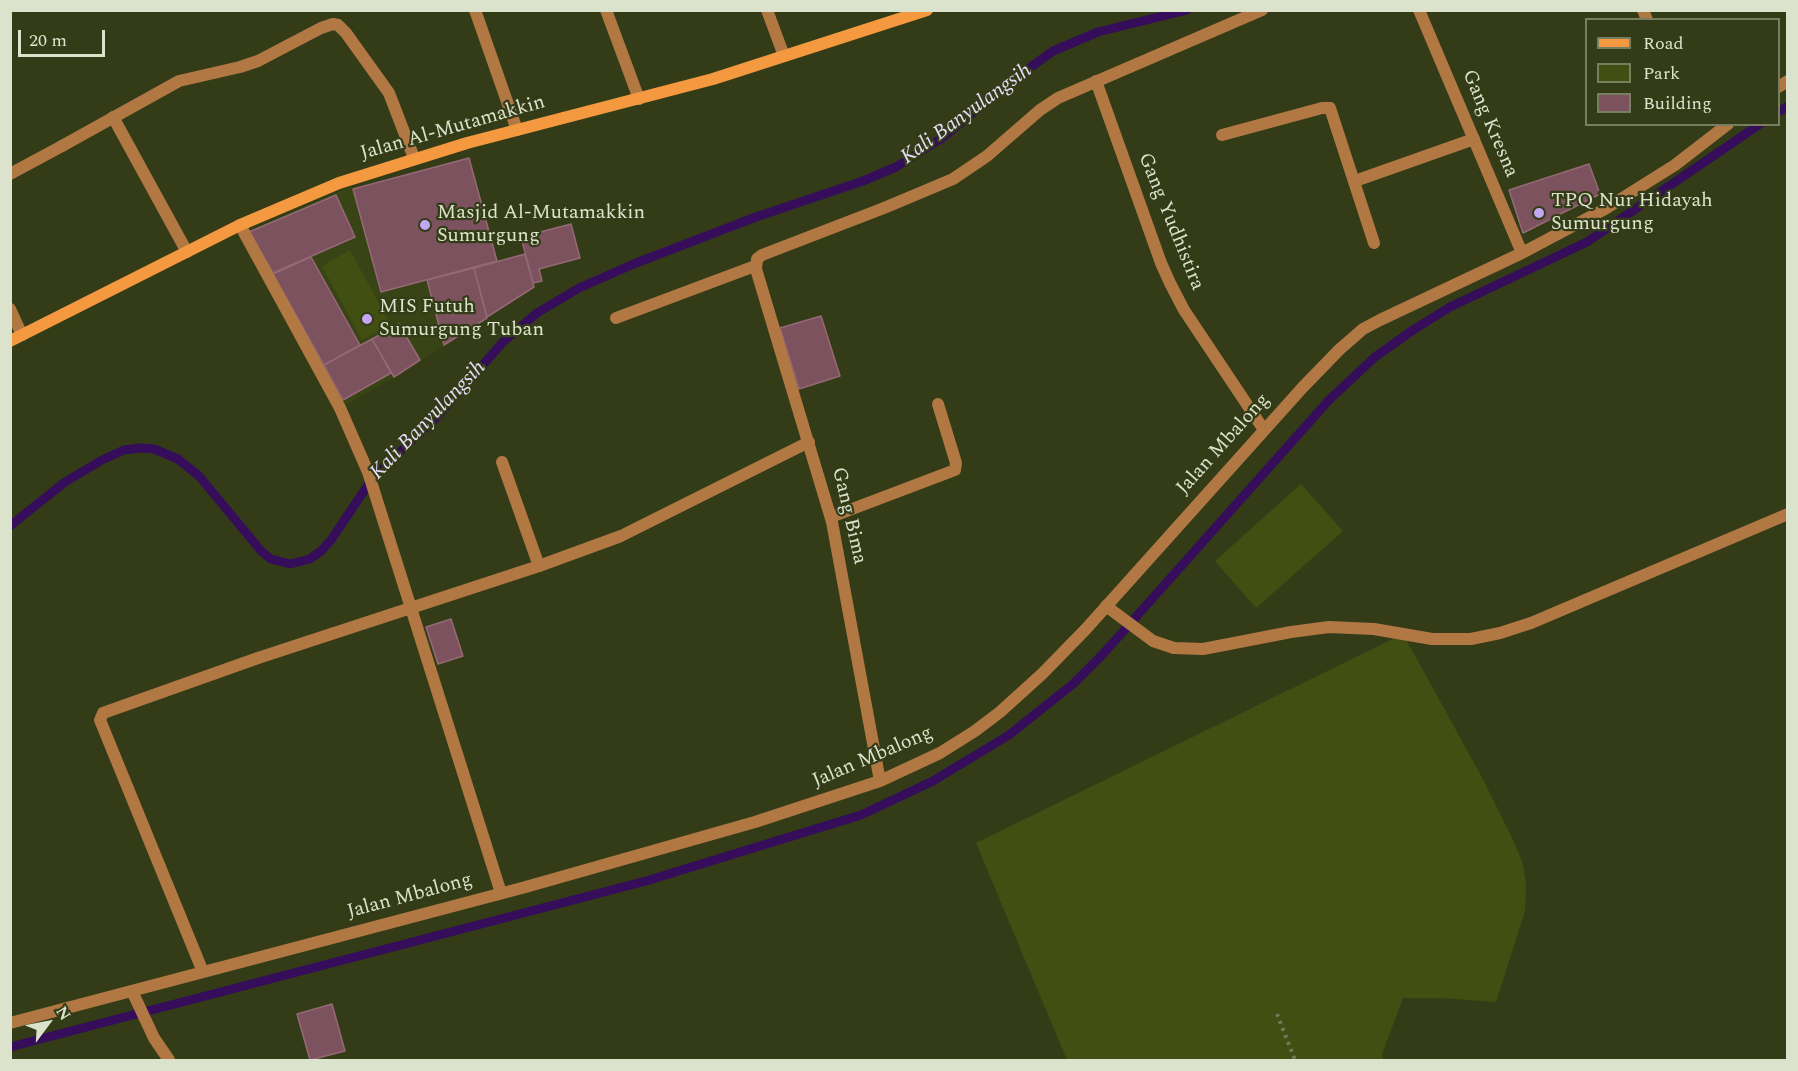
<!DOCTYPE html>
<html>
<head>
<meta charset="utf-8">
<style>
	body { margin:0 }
	#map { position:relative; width:1798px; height:1071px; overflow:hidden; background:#333c17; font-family:Spectral,serif }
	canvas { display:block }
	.frame { position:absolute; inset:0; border:12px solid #dce3cd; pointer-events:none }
	.legend { position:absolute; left:1585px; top:18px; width:195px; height:108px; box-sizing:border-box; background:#333c17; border:2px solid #777f60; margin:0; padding:8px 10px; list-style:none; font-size:18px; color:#dce3cd }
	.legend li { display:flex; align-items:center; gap:12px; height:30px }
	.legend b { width:30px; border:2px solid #777f60 }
	.north { position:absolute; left:18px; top:993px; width:60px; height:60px; -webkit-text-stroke:4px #333c17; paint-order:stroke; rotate:58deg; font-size:16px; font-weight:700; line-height:24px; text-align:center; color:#dce3cd }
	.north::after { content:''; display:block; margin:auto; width:21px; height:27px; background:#dce3cd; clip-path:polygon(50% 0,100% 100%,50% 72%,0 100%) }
	.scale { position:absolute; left:18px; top:30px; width:87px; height:27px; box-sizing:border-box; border:3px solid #dce3cd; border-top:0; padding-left:8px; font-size:18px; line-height:21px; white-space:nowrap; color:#dce3cd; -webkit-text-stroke:4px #333c17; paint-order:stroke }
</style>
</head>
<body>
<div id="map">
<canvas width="1798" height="1071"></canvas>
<div class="frame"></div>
<ul class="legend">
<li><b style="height:8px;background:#f59940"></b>Road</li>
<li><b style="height:16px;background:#424f12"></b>Park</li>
<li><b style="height:16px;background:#7c525e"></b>Building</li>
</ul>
<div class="north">N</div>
<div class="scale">20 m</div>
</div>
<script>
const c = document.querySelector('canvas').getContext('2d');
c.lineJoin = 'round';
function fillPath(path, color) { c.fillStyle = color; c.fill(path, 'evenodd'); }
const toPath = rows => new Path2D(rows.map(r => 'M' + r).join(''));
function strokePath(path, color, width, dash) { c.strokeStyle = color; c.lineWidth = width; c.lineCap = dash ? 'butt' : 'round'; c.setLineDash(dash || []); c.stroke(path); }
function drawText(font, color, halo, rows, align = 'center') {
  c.font = font + ' Spectral,serif'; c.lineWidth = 4.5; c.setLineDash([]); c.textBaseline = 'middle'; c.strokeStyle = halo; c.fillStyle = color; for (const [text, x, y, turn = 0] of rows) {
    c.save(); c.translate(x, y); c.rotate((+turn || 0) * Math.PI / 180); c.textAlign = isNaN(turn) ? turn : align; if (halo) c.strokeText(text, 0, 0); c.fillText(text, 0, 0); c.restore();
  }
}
fillPath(toPath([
	[352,186,380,292,426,281,444,346,393,378,346,405,248,231]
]), '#394416');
fillPath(toPath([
	[350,250,390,324,362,340,322,266],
	[1301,484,1343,531,1256,608,1215,561],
	[1403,634,1484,781,1514,842,1523,864,1526,885,1525,911,1496,1002,1442,998,1403,998,1382,1054,1383,1060,1067,1060,976,843]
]), '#424f12');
strokePath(toPath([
	[1778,112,1788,106],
	[10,526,65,482,102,460,124,450,140,448,154,449,178,459,199,476,262,552,271,559,290,564,310,559,321,551,331,540,374,476,433,421,504,341,537,313,579,288,636,263,756,217,863,181,896,167,942,138,1017,77,1053,51,1098,32,1187,10],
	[10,1047,646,881,861,815,933,781,1009,735,1073,684,1103,654,1329,400,1375,357,1413,330,1450,307,1587,242,1760,124]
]), '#350d5b', 9);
const building = toPath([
	[469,158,497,261,381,292,353,189,469,158],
	[1589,164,1600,194,1523,233,1509,190,1589,164],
	[336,195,355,237,273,273,249,232,336,195],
	[571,224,580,258,539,269,542,281,533,283,521,237,571,224],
	[525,254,534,287,487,317,474,268,525,254],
	[311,257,360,345,324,365,273,274,311,257],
	[474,268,487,318,444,345,427,280,474,268],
	[821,316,840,376,799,389,780,328,821,316],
	[399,324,420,360,394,377,372,339,399,324],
	[372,339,391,373,343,400,324,365,372,339],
	[451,619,463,656,438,664,426,627,451,619],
	[332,1004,345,1051,310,1060,297,1014,332,1004]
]);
fillPath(building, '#7c525e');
strokePath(building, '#956975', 1.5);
strokePath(toPath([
	[1277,1014,1295,1060]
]), '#727a5a', 4, [3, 4.5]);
strokePath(toPath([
	[606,10,639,99],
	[767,10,784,56],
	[1643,10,1647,20],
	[113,117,187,252],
	[1222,135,1322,108,1330,108,1374,243],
	[10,174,62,146],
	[1355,181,1474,139],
	[10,309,22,335],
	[616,318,755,266],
	[502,462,539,566],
	[831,517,955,470,956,463,938,404],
	[1106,606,1153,641,1174,648,1203,649,1291,632,1329,627,1374,629,1432,639,1471,639,1500,633,1531,623,1788,514]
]), '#b17844', 12);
strokePath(toPath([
	[475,10,517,130],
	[1419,10,1522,253],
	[1096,81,1161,263,1170,283,1184,310,1264,430],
	[1778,87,1788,81],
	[62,146,179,81,240,67,258,61,321,28,333,24,338,25,346,33,389,93,414,158],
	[240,225,340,408,368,472,501,893],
	[880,781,832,522,756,269,757,259,762,255,884,208,953,179,987,156,1040,110,1058,98,1262,10],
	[203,972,100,720,103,713,258,658,539,566,621,536,809,442],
	[132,991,154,1038,169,1060],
	[10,1023,522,888,755,822,880,781,940,753,975,731,1000,712,1042,674,1085,630,1303,387,1340,349,1363,329,1380,320,1522,253,1605,209,1675,165,1728,124]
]), '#b17844', 12);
strokePath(toPath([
	[10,341,240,225,339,183,467,143,713,79,927,10]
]), '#f59940', 12);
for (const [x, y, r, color] of [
	[1539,213,6,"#c3a7f2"],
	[425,225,6,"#c3a7f2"],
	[367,319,6,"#c3a7f2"]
]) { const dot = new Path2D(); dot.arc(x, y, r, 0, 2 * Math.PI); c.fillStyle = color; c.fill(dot); strokePath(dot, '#333c17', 2); }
drawText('20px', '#dce3cd', '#333c17', [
	["Gang Kresna",1489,124,67],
	["Jalan Al-Mutamakkin",453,129,-16],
	["Gang Yudhistira",1170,222,68],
	["Jalan Mbalong",1224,445,-48],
	["Gang Bima",848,516,77],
	["Jalan Mbalong",873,758,-23],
	["Jalan Mbalong",410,897,-15]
]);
drawText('20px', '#dce3cd', '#333c17', [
	["TPQ Nur Hidayah",1551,202],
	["Sumurgung",1551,225],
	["Masjid Al-Mutamakkin",437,214],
	["Sumurgung",437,237],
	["MIS Futuh",379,308],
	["Sumurgung Tuban",379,331]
], 'left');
drawText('italic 21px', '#e7def9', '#333c17', [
	["Kali Banyulangsih",967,115,-36],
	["Kali Banyulangsih",429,421,-46]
]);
</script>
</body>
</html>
